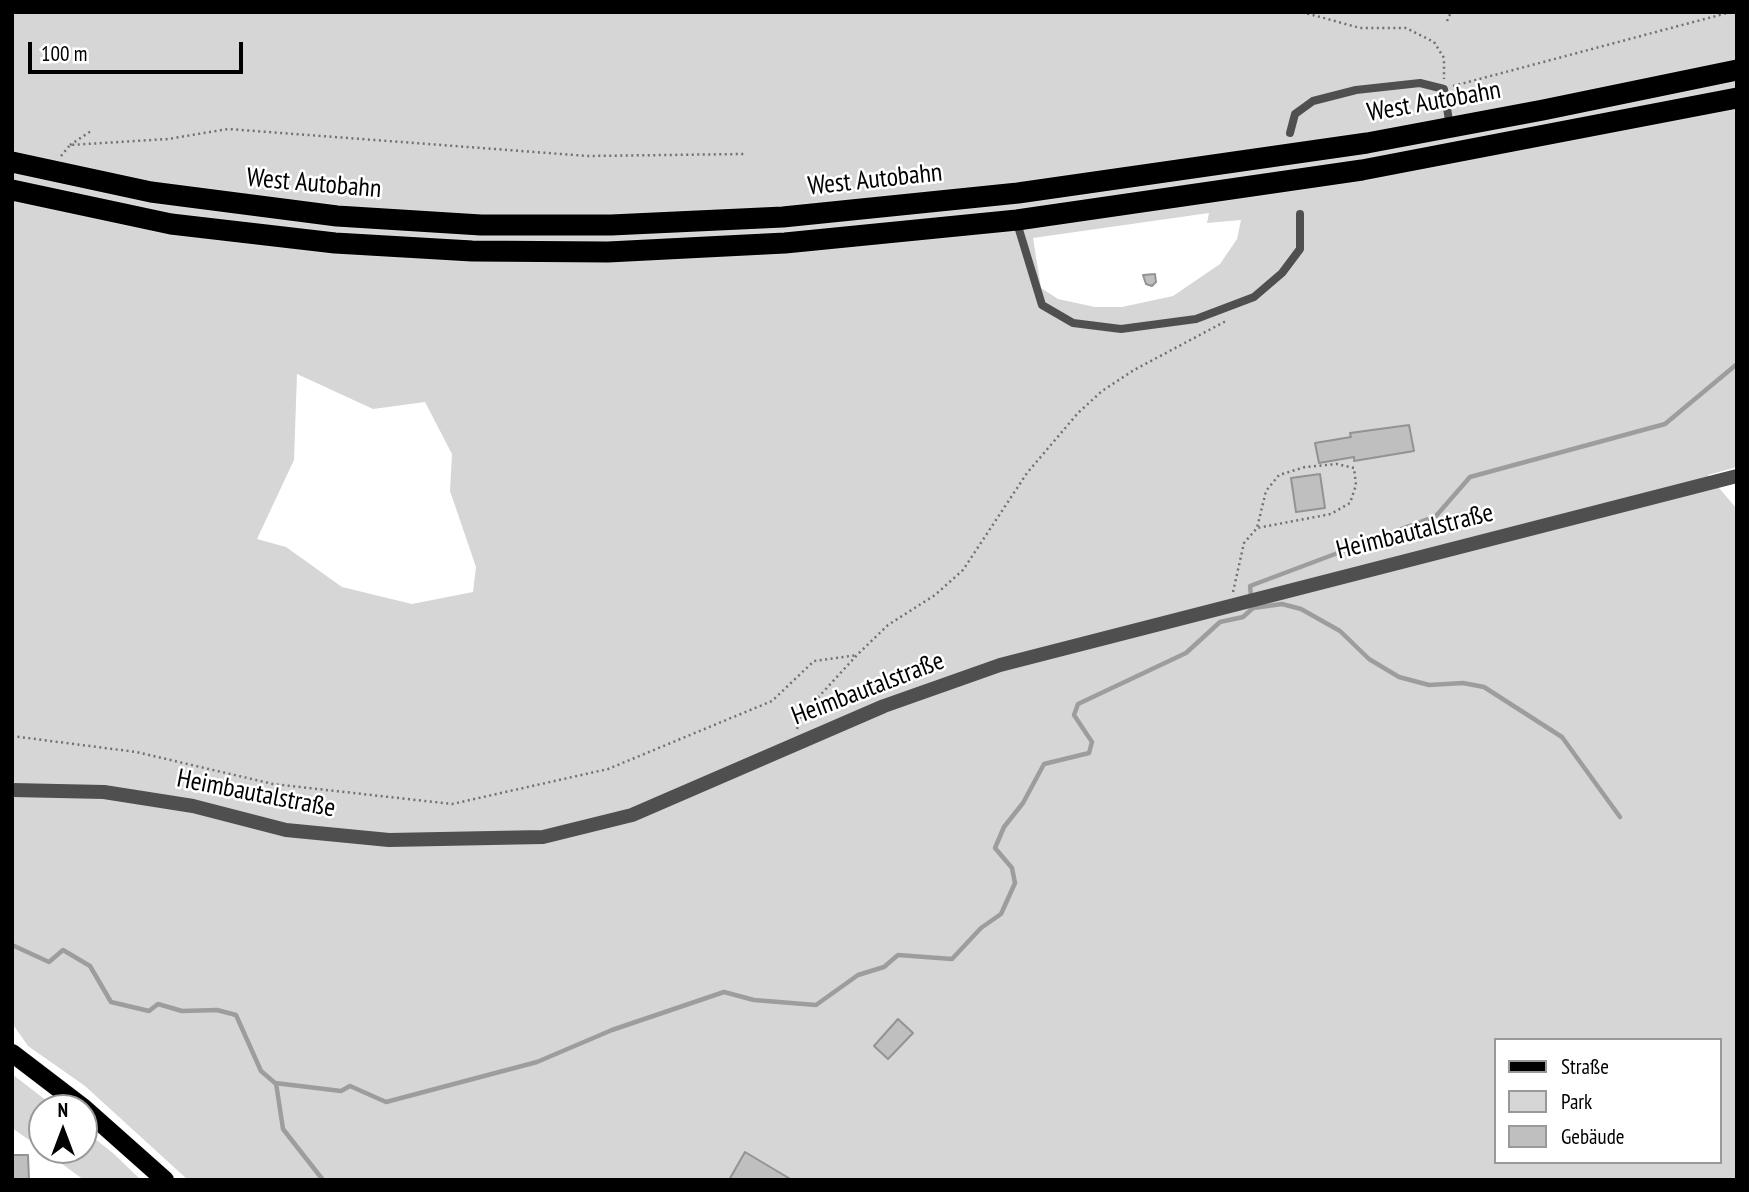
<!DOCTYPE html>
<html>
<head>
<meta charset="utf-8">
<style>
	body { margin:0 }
	#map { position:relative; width:1749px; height:1192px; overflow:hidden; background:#fff; font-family:"PT Sans Narrow",sans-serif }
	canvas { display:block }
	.frame { position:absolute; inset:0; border:14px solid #000; pointer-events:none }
	.legend { position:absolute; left:1494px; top:1038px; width:228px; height:126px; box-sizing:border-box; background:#fff; border:2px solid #999; margin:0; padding:9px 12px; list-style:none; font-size:21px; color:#000 }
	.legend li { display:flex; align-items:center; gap:14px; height:35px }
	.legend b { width:35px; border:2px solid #999 }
	.north { position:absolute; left:28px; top:1094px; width:70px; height:70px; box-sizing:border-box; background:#fff; border:2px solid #999; border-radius:50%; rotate:0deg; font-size:19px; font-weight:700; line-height:28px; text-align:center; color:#000 }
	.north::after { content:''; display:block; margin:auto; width:24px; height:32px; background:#000; clip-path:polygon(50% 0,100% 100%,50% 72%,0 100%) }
	.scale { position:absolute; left:28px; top:42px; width:215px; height:32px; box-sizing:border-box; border:4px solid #000; border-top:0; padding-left:9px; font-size:21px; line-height:24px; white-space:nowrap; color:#000; -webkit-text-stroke:5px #fff; paint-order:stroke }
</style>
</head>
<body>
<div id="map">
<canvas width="1749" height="1192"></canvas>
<div class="frame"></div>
<ul class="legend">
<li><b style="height:9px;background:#000"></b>Straße</li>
<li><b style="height:19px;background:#d6d6d6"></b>Park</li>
<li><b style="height:19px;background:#bfbfbf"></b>Gebäude</li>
</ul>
<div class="north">N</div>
<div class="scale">100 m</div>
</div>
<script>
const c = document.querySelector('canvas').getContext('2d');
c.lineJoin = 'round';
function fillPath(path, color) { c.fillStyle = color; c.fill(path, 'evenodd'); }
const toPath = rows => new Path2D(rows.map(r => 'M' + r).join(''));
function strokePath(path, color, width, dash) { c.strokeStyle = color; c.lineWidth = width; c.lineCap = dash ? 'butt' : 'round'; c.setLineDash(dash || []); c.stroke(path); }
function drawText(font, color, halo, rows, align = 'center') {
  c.font = font + ' "PT Sans Narrow",sans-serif'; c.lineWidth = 5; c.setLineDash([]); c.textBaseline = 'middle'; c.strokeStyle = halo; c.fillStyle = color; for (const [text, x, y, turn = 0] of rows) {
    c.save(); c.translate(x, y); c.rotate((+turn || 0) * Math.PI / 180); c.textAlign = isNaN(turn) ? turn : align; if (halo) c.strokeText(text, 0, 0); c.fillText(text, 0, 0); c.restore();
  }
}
fillPath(toPath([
	[12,12,1737,12,1737,467,1708,475,1737,509,1737,1180,188,1180,85,1086,28,1046,12,1023],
	[1209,213,1207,223,1241,220,1237,239,1220,264,1173,296,1122,307,1095,307,1058,299,1041,288,1033,238],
	[297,374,373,409,425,402,452,454,450,491,476,567,473,592,412,604,342,587,286,547,257,539,294,460],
	[1495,1040,1719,1040,1719,1162,1495,1162],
	[12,1074,56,1108,42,1108,42,1149,12,1128],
	[84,1130,114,1154,141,1180,84,1180,43,1150,84,1150]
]), '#d6d6d6');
strokePath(toPath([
	[1251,596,1250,586,1436,516,1470,477,1665,424,1737,364],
	[12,945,49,962,63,950,90,966,111,1002,149,1011,158,1004,182,1011,217,1010,236,1015,261,1071,275,1083,341,1091,350,1086,386,1102,537,1062,612,1030,724,992,754,1000,816,1005,858,975,884,967,898,955,952,959,981,928,1001,914,1015,883,1012,868,995,848,1004,827,1023,803,1044,764,1089,753,1092,742,1074,715,1078,704,1186,653,1220,622,1243,617,1253,608,1282,604,1301,609,1340,631,1369,659,1399,677,1429,685,1463,683,1484,687,1562,737,1620,817],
	[276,1083,283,1129,323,1180]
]), '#9d9d9d', 4.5);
const building = toPath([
	[1155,274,1156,282,1152,286,1146,284,1143,275,1155,274],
	[1409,425,1414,451,1354,461,1354,457,1319,463,1315,443,1351,437,1350,433,1409,425],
	[1320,474,1325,508,1296,512,1291,478,1320,474],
	[898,1019,913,1033,888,1059,874,1046,898,1019],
	[745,1152,792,1180,729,1180,745,1152],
	[12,1155,28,1155,29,1180,12,1180,12,1155]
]);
fillPath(building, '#bfbfbf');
strokePath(building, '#939393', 2);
const primary = toPath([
	[12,1053,84,1108],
	[84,1108,165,1180]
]);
const motorway = toPath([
	[12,162,151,192,337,216,481,225,611,225,783,217,1018,193,1367,143,1543,110,1737,70],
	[12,190,171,224,335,243,472,251,608,252,785,243,1017,220,1362,170,1737,98]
]);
strokePath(primary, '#dbdbdb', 19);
strokePath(motorway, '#dbdbdb', 23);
strokePath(toPath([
	[1302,12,1360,28,1406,28,1434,42,1444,58,1444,79],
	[1447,21,1451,12],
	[1453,86,1731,12],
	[70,145,91,131],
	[61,156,70,145,168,139,228,129,588,156,744,154],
	[1233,592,1244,543,1257,528,1331,514,1350,503,1356,485,1354,468,1337,464,1305,467,1279,475,1266,491,1257,528],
	[797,729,802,715,857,655,888,625,935,595,963,570,1027,473,1078,413,1102,391,1134,370,1226,321],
	[12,736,136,752,273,784,452,804,608,769,772,701,814,661,857,655]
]), '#717171', 2.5, [2, 3.5]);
strokePath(toPath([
	[1290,133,1295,114,1313,101,1356,90,1420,83,1444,89,1450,127],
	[1017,223,1042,305,1073,323,1121,329,1196,319,1254,297,1282,273,1300,249,1300,214]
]), '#4f4f4f', 8);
strokePath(toPath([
	[12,790,104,792,193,806,286,830,389,840,543,837,632,815,884,706,1000,665,1737,476]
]), '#4f4f4f', 14);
strokePath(primary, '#000', 18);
strokePath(motorway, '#000', 21);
drawText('26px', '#000', '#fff', [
	["West Autobahn",1434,102,-10],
	["West Autobahn",875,180,-6],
	["West Autobahn",314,184,5],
	["Heimbautalstraße",1415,532,-14],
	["Heimbautalstraße",868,689,-21],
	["Heimbautalstraße",256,794,11]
]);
</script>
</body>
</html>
